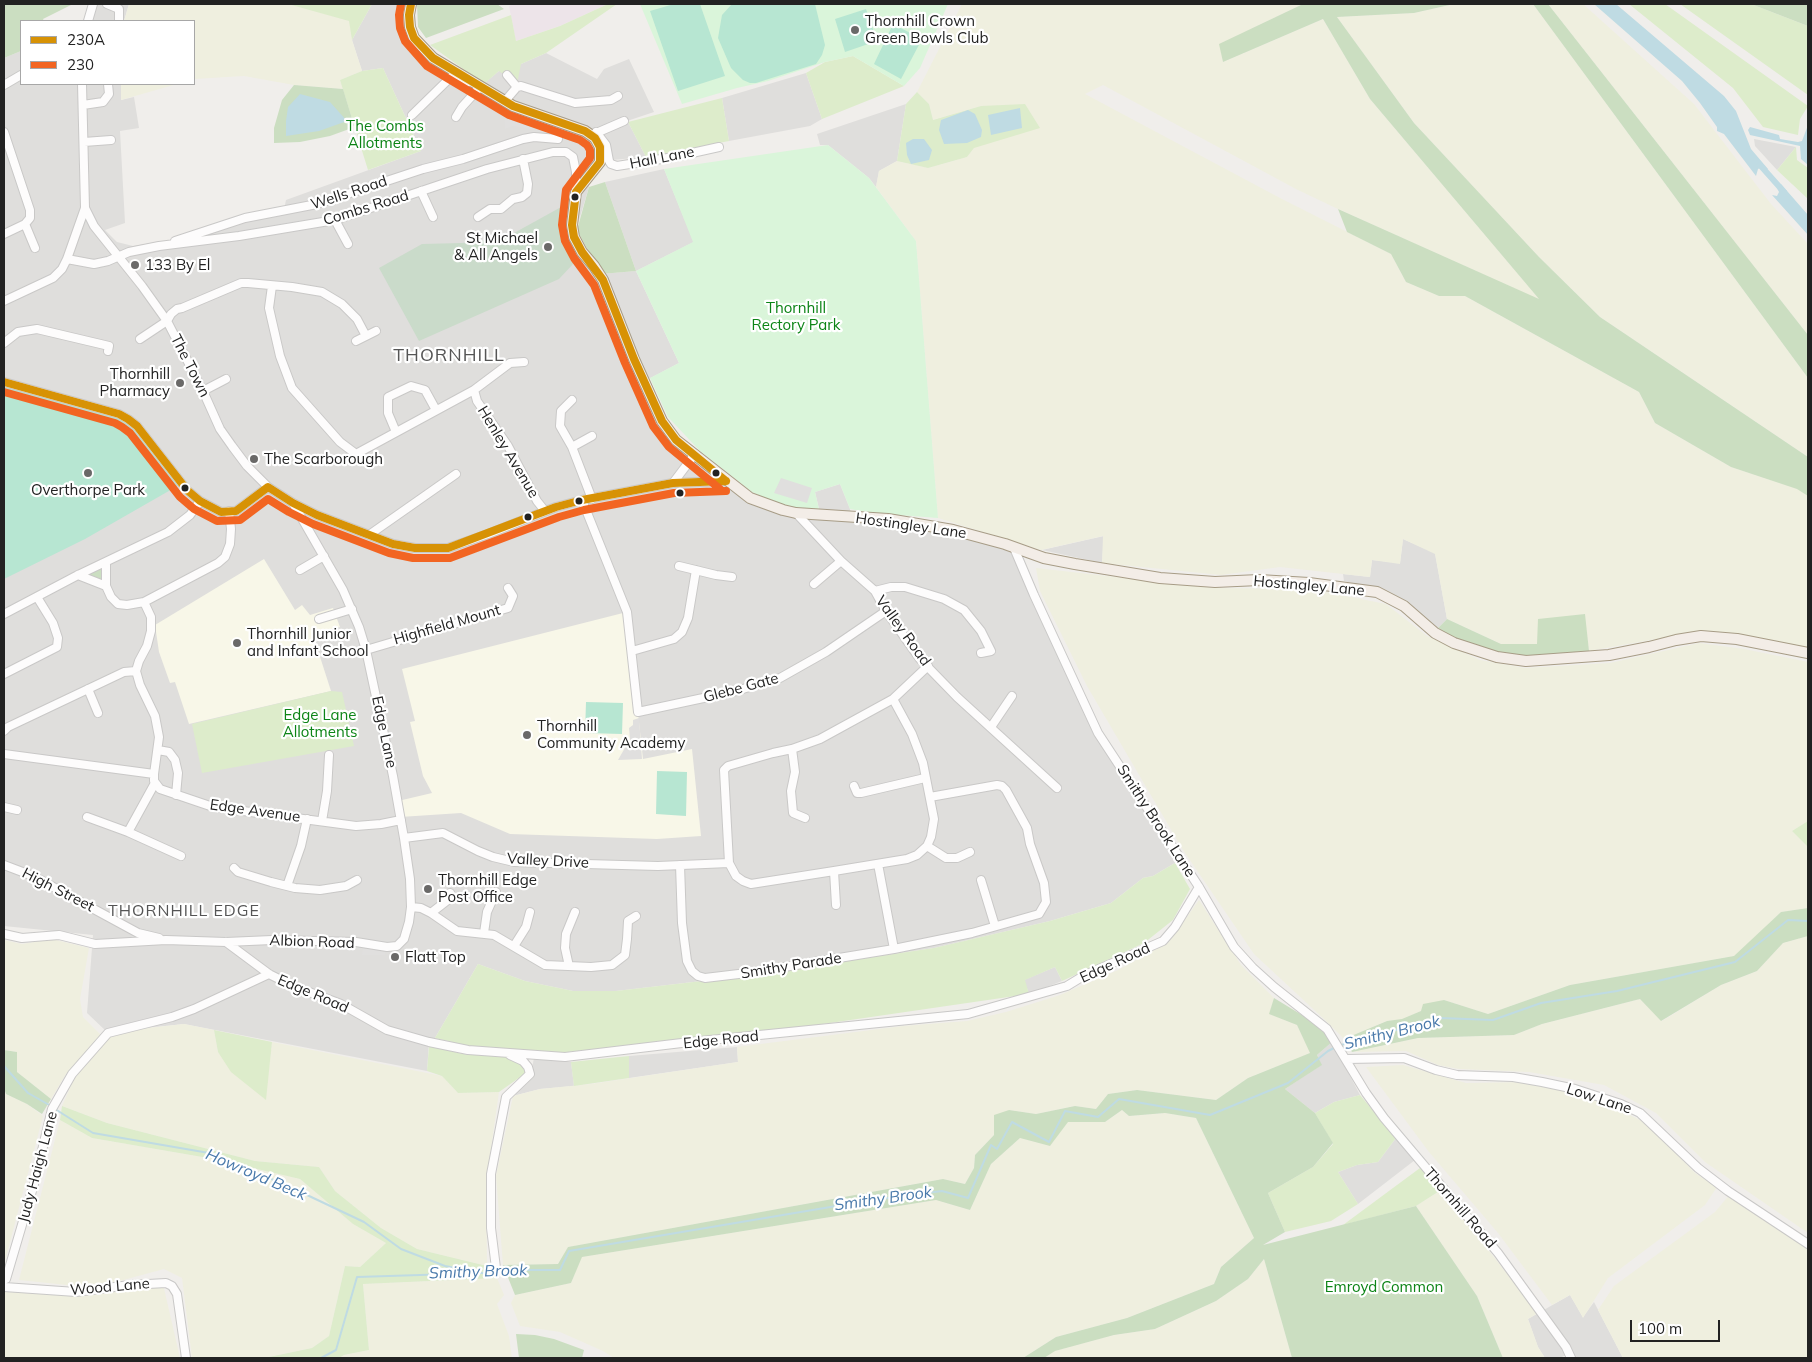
<!DOCTYPE html>
<html>
<head>
<meta charset="utf-8">
<style>
	body { margin:0 }
	#map { position:relative; width:1812px; height:1362px; overflow:hidden; background:#f0eeeb; font-family:Mulish,sans-serif }
	canvas { display:block }
	.frame { position:absolute; inset:0; border:5px solid #222; pointer-events:none }
	.legend { position:absolute; left:20px; top:20px; width:175px; height:65px; box-sizing:border-box; background:#fff; border:1px solid #a7a7a7; margin:0; padding:6px 9px; list-style:none; font-size:15px; color:#222 }
	.legend li { display:flex; align-items:center; gap:10px; height:25px }
	.legend b { width:25px; border:1px solid #a7a7a7 }
	.scale { position:absolute; left:1630px; top:1320px; width:90px; height:22px; box-sizing:border-box; border:2px solid #222; border-top:0; padding-left:6px; font-size:15px; line-height:18px; white-space:nowrap; color:#222; -webkit-text-stroke:4px #fff; paint-order:stroke }
</style>
</head>
<body>
<div id="map">
<canvas width="1812" height="1362"></canvas>
<div class="frame"></div>
<ul class="legend">
<li><b style="height:6px;background:#d79205"></b>230A</li>
<li><b style="height:6px;background:#f26522"></b>230</li>
</ul>
<div class="scale">100 m</div>
</div>
<script>
const c = document.querySelector('canvas').getContext('2d');
c.lineJoin = 'round';
function fillPath(path, color) { c.fillStyle = color; c.fill(path, 'evenodd'); }
const toPath = rows => new Path2D(rows.map(r => 'M' + r).join(''));
function strokePath(path, color, width, dash) { c.strokeStyle = color; c.lineWidth = width; c.lineCap = dash ? 'butt' : 'round'; c.setLineDash(dash || []); c.stroke(path); }
function drawText(font, color, halo, rows, align = 'center') {
  c.font = font + ' Mulish,sans-serif'; c.lineWidth = 4.5; c.setLineDash([]); c.textBaseline = 'middle'; c.strokeStyle = halo; c.fillStyle = color; for (const [text, x, y, turn = 0] of rows) {
    c.save(); c.translate(x, y); c.rotate((+turn || 0) * Math.PI / 180); c.textAlign = isNaN(turn) ? turn : align; if (halo) c.strokeText(text, 0, 0); c.fillText(text, 0, 0); c.restore();
  }
}
fillPath(toPath([
	[89,4,129,4,124,21,83,21],
	[372,4,406,4,398,23,403,41,474,92,499,71,521,64,546,53,597,79,604,69,629,59,654,112,618,124,628,122,646,157,612,160,611,149,603,134,601,132,593,138,597,157,587,174,589,187,574,237,600,274,636,271,605,182,664,169,694,242,636,271,679,363,641,383,662,424,753,502,817,517,819,509,815,492,840,484,850,509,852,518,953,530,1014,548,1098,733,1180,860,1153,876,1143,878,1111,903,1050,921,934,948,745,976,616,991,573,991,525,981,478,964,435,1038,429,1042,427,1071,184,1024,107,1032,87,1013,93,935,4,926,4,58,21,51,21,84,121,84,121,100,134,97,139,128,120,131,125,223,105,230,117,242,133,246,177,239,221,225,283,214,286,200,421,151,383,68,362,71,352,40],
	[806,73,822,119,810,126,729,141,722,98],
	[906,104,897,161,879,171,876,187,869,178,828,145,820,145,817,134],
	[1754,139,1796,147,1777,170,1755,146],
	[1104,536,1102,563,1042,550],
	[1403,539,1435,553,1447,619,1438,628,1400,599,1382,590,1344,581,1343,574,1370,577,1372,560,1400,563],
	[1055,967,1062,981,1029,994,1024,980],
	[1332,1042,1360,1095,1334,1102,1315,1113,1285,1089,1321,1065,1317,1055],
	[737,1047,738,1062,629,1078,629,1056],
	[534,1058,571,1062,574,1086,540,1089,513,1096,530,1079],
	[1396,1138,1415,1160,1358,1204,1338,1172,1357,1165,1378,1162],
	[1570,1295,1583,1317,1594,1302,1623,1358,1572,1358,1569,1354,1559,1358,1545,1358,1538,1347,1528,1319]
]), '#dfdedc');
fillPath(toPath([
	[513,4,608,4,560,26,516,41,509,6]
]), '#ede4e9');
fillPath(toPath([
	[264,559,295,610,302,605,310,615,333,608,340,627,313,635,331,691,189,724,175,682,170,683,159,652,155,625],
	[627,612,643,759,692,749,701,836,657,839,510,834,461,813,400,817,398,801,432,793,423,776,410,722,415,721,402,669]
]), '#f8f7e8');
fillPath(toPath([
	[129,4,288,4,325,13,350,21,352,40,362,71,340,80,343,89,294,85,244,76,194,79,194,21,124,21],
	[962,4,1303,4,1220,44,1223,62,1323,19,1370,99,1540,300,1338,209,1296,189,1103,85,1085,94,1280,198,1391,254,1406,282,1439,296,1465,296,1639,392,1655,423,1731,467,1798,489,1808,496,1808,648,1719,632,1673,636,1589,651,1584,614,1537,644,1501,644,1447,619,1435,554,1403,539,1400,564,1372,560,1370,577,1280,567,1221,575,1102,563,1103,536,1041,550,938,518,916,241,876,187,879,171,897,161,928,168,967,157,974,148,981,106,933,120,929,104,917,92],
	[1454,4,1533,4,1808,378,1808,457,1600,317,1539,257,1414,123,1337,17,1414,13],
	[1548,4,1583,4,1694,104,1771,204,1808,244,1808,335],
	[121,84,177,84,121,100],
	[1036,568,1214,588,1310,589,1386,604,1427,636,1480,660,1525,668,1610,663,1699,643,1744,649,1808,662,1808,821,1792,831,1808,847,1808,908,1781,912,1735,956,1570,985,1488,1014,1444,1000,1402,1020,1387,1021,1344,1039,1325,1020,1254,954,1183,850,1087,686,1040,591],
	[1199,900,1241,965,1274,998,1270,1014,1297,1025,1311,1053,1248,1078,1216,1100,1137,1090,1108,1094,1096,1109,1075,1106,1036,1114,1009,1110,994,1135,975,1155,974,1168,965,1184,943,1179,568,1247,558,1264,503,1265,496,1176,513,1096,540,1089,591,1084,738,1062,737,1047,903,1026,967,1021,1006,1012,1060,995,1118,970,1169,942],
	[1808,936,1808,1233,1705,1162,1656,1113,1604,1085,1529,1072,1459,1069,1438,1065,1406,1051,1352,1052,1418,1038,1514,1035,1542,1024,1640,999,1662,1021,1721,985,1757,971,1783,943],
	[52,939,89,948,80,999,83,1017,101,1035,66,1074,51,1099,17,1072,17,1052,4,1050,4,940,22,944],
	[184,1024,214,1030,218,1052,265,1099,272,1042,442,1076,458,1093,499,1092,486,1183,487,1266,417,1249,381,1228,335,1191,319,1167,255,1161,107,1123,62,1106,74,1079,111,1032],
	[1403,1065,1466,1083,1525,1082,1597,1099,1648,1124,1695,1173,1717,1187,1705,1205,1608,1278,1583,1318,1570,1295,1552,1305,1498,1233,1429,1152,1366,1067],
	[4,1088,6,1094,27,1104,43,1116,4,1265],
	[1122,1110,1129,1116,1165,1113,1196,1118,1254,1238,1221,1267,1214,1284,1127,1318,1056,1337,1023,1358,614,1358,603,1351,560,1332,520,1326,511,1303,515,1295,571,1283,581,1257,936,1200,970,1210,991,1164,1020,1138,1050,1146,1067,1122,1105,1122],
	[60,1120,92,1138,214,1159,300,1179,353,1224,386,1243,360,1267,345,1266,329,1336,312,1348,264,1358,192,1358,182,1278,164,1269,116,1282,77,1286,19,1280],
	[1441,1190,1538,1313,1528,1319,1538,1347,1545,1358,1503,1358,1477,1296,1416,1206],
	[1731,1193,1808,1247,1808,1358,1623,1358,1598,1310,1614,1286,1715,1212],
	[1264,1259,1292,1358,1044,1358,1054,1351,1114,1335,1155,1329,1216,1301,1248,1279],
	[497,1278,504,1295,497,1304,509,1336,512,1358,339,1358,344,1355,369,1350,363,1284],
	[163,1284,180,1358,4,1358,4,1292,85,1296]
]), '#efefdf');
fillPath(toPath([
	[288,4,372,4,352,40,349,21],
	[608,4,617,4,546,53,521,64,517,84,499,71,484,84,430,45,511,15,516,41,560,26],
	[1629,4,1665,4,1808,106,1800,119,1798,135,1763,127,1733,88],
	[1680,4,1751,4,1808,26,1808,95],
	[853,56,904,86,822,119,806,73,825,62],
	[383,68,421,151,368,170,340,80,362,71],
	[917,92,929,104,933,120,981,106,1025,104,1040,128,974,148,967,157,928,168,897,161,906,104],
	[722,98,729,141,646,157,628,122],
	[1796,147,1797,160,1808,168,1808,199,1777,170],
	[331,691,342,692,354,746,202,773,192,724],
	[1808,821,1808,847,1792,831],
	[1175,863,1190,889,1173,920,1144,943,1062,981,1055,967,1025,980,1029,994,768,1032,558,1053,469,1046,435,1038,478,964,525,981,573,991,616,991,745,976,934,948,1050,921,1111,903,1143,878,1153,876],
	[214,1030,272,1042,266,1100,231,1072,218,1052],
	[429,1046,468,1055,504,1055,521,1064,526,1073,499,1092,458,1093,442,1076,427,1071],
	[629,1056,629,1078,574,1086,571,1062],
	[1360,1095,1396,1138,1378,1162,1357,1165,1338,1172,1358,1204,1331,1221,1285,1232,1268,1193,1313,1167,1333,1144,1315,1113,1334,1102],
	[62,1106,107,1123,255,1161,319,1167,335,1191,381,1228,417,1249,487,1266,497,1278,363,1284,369,1350,344,1355,339,1358,264,1358,312,1348,329,1336,345,1266,360,1267,386,1243,353,1224,300,1179,214,1159,92,1138,60,1120],
	[1420,1168,1441,1190,1416,1206,1343,1225]
]), '#ddeccb');
fillPath(toPath([
	[4,4,73,4,43,19,44,21,21,21,21,51,4,58],
	[417,4,497,4,504,9,426,38,418,27],
	[1303,4,1454,4,1414,13,1337,17,1414,123,1539,257,1600,317,1808,457,1808,496,1797,489,1731,467,1655,423,1639,392,1465,296,1439,296,1406,282,1391,254,1347,232,1338,209,1539,299,1370,99,1323,19,1223,62,1219,44],
	[1533,4,1548,4,1808,335,1808,378],
	[1751,4,1808,4,1808,26],
	[294,85,343,89,354,125,352,128,330,136,300,142,274,143,274,128,282,100],
	[605,182,636,271,601,274,577,230,589,187],
	[106,562,106,586,78,575],
	[1585,614,1589,651,1523,656,1494,652,1454,638,1438,628,1447,619,1501,644,1537,644,1538,619],
	[1808,908,1808,936,1783,943,1757,971,1721,985,1661,1021,1640,999,1542,1024,1514,1035,1418,1038,1352,1052,1344,1039,1387,1021,1402,1019,1421,1011,1423,1004,1444,1000,1488,1014,1570,985,1734,956,1781,912],
	[1274,998,1320,1026,1332,1042,1317,1055,1322,1065,1285,1089,1315,1113,1333,1143,1313,1167,1268,1193,1285,1232,1263,1245,1416,1206,1477,1296,1503,1358,1292,1358,1264,1259,1248,1279,1216,1301,1155,1329,1114,1335,1055,1351,1044,1358,1023,1358,1056,1337,1127,1318,1214,1284,1221,1267,1254,1238,1196,1118,1165,1113,1129,1116,1122,1110,1105,1122,1068,1122,1050,1146,1020,1138,991,1164,970,1210,936,1200,582,1257,571,1283,515,1295,503,1265,558,1264,568,1247,943,1179,965,1184,974,1168,975,1155,994,1135,994,1115,1009,1110,1036,1114,1075,1106,1096,1109,1108,1094,1137,1090,1216,1100,1248,1078,1310,1053,1297,1025,1269,1014],
	[4,1050,17,1052,17,1072,51,1099,42,1114,27,1104,6,1094,4,1088],
	[516,1334,535,1335,554,1339,584,1350,582,1358,519,1358]
]), '#cbdec1');
fillPath(toPath([
	[572,201,580,254,573,264,559,279,419,341,379,268,422,244,462,243,505,238]
]), '#cadbca');
fillPath(toPath([
	[640,4,948,4,920,68,904,86,853,56,825,62,768,81,737,88,682,104],
	[828,145,869,178,916,241,938,518,872,513,850,509,840,484,815,492,819,509,782,506,752,492,700,451,668,417,650,378,679,363,636,271,693,242,664,169]
]), '#daf5da');
fillPath(toPath([
	[674,4,700,4,725,76,678,91,650,11],
	[732,4,815,4,825,45,822,55,816,64,756,83,750,83,743,80,731,68,718,38,722,15],
	[866,9,877,41,845,52,835,19],
	[893,24,922,39,901,79,874,64],
	[4,382,128,419,181,484,85,539,4,579],
	[586,702,623,703,622,734,585,733],
	[657,771,687,772,686,816,656,814]
]), '#b7e6d2');
fillPath(toPath([
	[504,105,539,119,533,129,513,126,505,129],
	[781,478,812,488,807,503,774,493],
	[639,718,642,759,618,760,630,739,629,728,633,725,633,720],
	[363,948,385,951,385,955,362,955]
]), '#e0dfde');
fillPath(toPath([
	[1594,4,1616,4,1724,96,1736,111,1751,149,1768,169,1764,172,1760,168,1758,169,1756,176,1724,134,1717,131,1717,127,1700,103,1682,81],
	[300,94,330,102,347,121,319,131,286,136,286,121,288,107],
	[1020,108,1022,128,991,135,988,115],
	[968,110,975,114,982,130,981,137,967,143,944,144,939,130,941,120],
	[1808,125,1808,165,1801,159,1800,146,1750,135,1748,130,1750,127,1779,135,1780,139,1798,142,1802,141],
	[913,139,924,139,932,150,929,160,911,164,907,155,906,143],
	[1781,184,1808,215,1808,235,1772,195,1777,196,1779,192,1777,188]
]), '#bfdbe3');
strokePath(toPath([
	[1341,1045,1440,1018,1493,1020,1541,1003,1617,991,1735,962,1788,920,1808,921],
	[4,1066,28,1093,51,1106],
	[55,1109,93,1133,209,1153,288,1186,364,1222,401,1249,445,1266,482,1273],
	[321,1358,336,1350,357,1277,483,1273,504,1270,560,1270,569,1251,872,1200,942,1191,968,1198,991,1145,997,1149,1012,1122,1049,1142,1065,1111,1098,1117,1119,1099,1210,1115,1288,1083,1328,1051,1336,1047]
]), '#bfdbe3', 2);
strokePath(toPath([
	[1760,165,1784,192]
]), '#bfdbe3', 6);
const minor = toPath([
	[107,4,119,9,119,21],
	[88,21,93,4],
	[507,75,517,87],
	[4,85,21,75],
	[505,101,517,87,521,86,575,103,611,100,618,96],
	[83,105,103,102,109,94,108,84],
	[412,115,452,76,464,83,471,82],
	[456,117,462,107,480,87],
	[4,132,30,210,30,218,25,224,4,234],
	[596,132,606,145,609,161,611,164,617,166,674,157,719,147],
	[594,134,624,121],
	[84,142,111,140],
	[421,191,433,217],
	[85,208,94,226,142,286,167,321,203,391,220,429,232,446,247,466,268,487,293,503,317,515,393,544,415,548,448,548,488,534,556,507,582,500,673,483,726,481],
	[478,217,490,209,501,209,513,199,522,197,527,193,528,184,523,159],
	[335,220,348,244],
	[25,224,35,248],
	[175,241,245,218,317,204,423,169,463,159,523,139,534,137,558,139],
	[67,259,94,264,108,261,129,252,159,246,239,236,335,220,487,169,553,152,566,152,573,157,576,172,576,192],
	[272,286,269,308,280,356,292,388,340,442,356,454,474,390],
	[4,301,53,278,62,269,67,259,85,208,82,84],
	[140,339,167,321,171,314,177,309,182,308,241,283,248,283,292,287,322,292,342,304,357,319,366,336],
	[356,341,376,331],
	[4,343,18,332,37,329,109,346,108,351],
	[524,362,510,363,474,390,477,401,508,446,537,501,545,511],
	[4,382,119,414,128,419,137,426,187,490,200,501,221,512,236,511,268,487],
	[203,391,226,379],
	[572,400,561,411,560,426,572,447,592,499],
	[396,432,388,413,388,397,411,386,425,390,436,410],
	[572,447,592,436],
	[673,483,695,454],
	[582,500,627,612,638,712,736,691,780,678,826,652,886,611],
	[796,513,841,561,875,591,886,611,920,659,957,697,1057,788],
	[369,535,456,474],
	[1014,548,1034,595,1098,733,1199,887,1234,947,1253,968,1274,987,1327,1029,1366,1093,1384,1118,1498,1253,1566,1347,1571,1358],
	[106,562,106,586,111,597,118,604,127,605,144,602,218,563,225,557,230,544,231,529,229,511],
	[679,566,716,575,732,577],
	[300,570,324,556],
	[78,575,106,586],
	[814,584,841,561],
	[875,591,891,587,905,587,944,599,964,610,981,631,991,651,981,653],
	[4,614,78,575,168,532,190,515,200,501],
	[319,619,352,609],
	[366,650,508,608,513,596,508,588],
	[632,651,674,639,682,632,688,618,696,570],
	[136,671,139,661,147,646,151,631,151,617,144,602],
	[4,674,57,647,58,638,53,623,37,597],
	[88,689,98,713],
	[893,699,912,734,923,763,934,819,931,837,927,846,917,855,907,859,834,871,751,884,743,881,736,876,729,863,724,770,728,766,773,753,792,749,820,739,893,699,928,666],
	[991,727,1012,696],
	[4,731,8,727,124,672,136,671,140,685,155,716,159,737,154,774],
	[792,749,795,772,791,791,793,813,805,818],
	[158,750,169,752,175,760,178,773,176,795],
	[4,754,154,774,154,781,160,789,213,807,356,826,381,824,401,820],
	[854,786,857,793,861,793,925,778],
	[4,807,17,810],
	[87,817,128,832,181,856],
	[322,821,327,791,329,755],
	[128,832,155,783],
	[404,838,443,833,478,851,493,857,514,862,658,866,729,863],
	[927,846,946,858,957,858,970,852],
	[878,864,894,949],
	[4,865,33,876,138,933,159,938],
	[680,865,682,923,687,961,692,971,698,976,705,978,747,973,894,949,972,933,1039,914,1046,902,1044,883,1030,844,1027,828,1006,790,1002,786,997,785,930,797],
	[234,868,238,872,271,882,295,888,320,890,346,886,357,880],
	[834,871,836,905],
	[981,880,995,926],
	[287,886,301,846,307,819],
	[411,907,421,908,431,913,457,931,494,935,545,965,591,967,612,965,625,955,627,939,628,921,636,916],
	[431,913,449,899,450,893],
	[484,933,487,912,496,892],
	[4,934,22,938,59,935,95,944,166,940,226,942,272,940,356,942,387,947,397,946,404,939,409,922,411,907,410,879,404,838,393,776,366,650,359,627,343,590,293,503],
	[226,942,269,974,293,986,341,1004,387,1030,429,1042,468,1050,565,1057,690,1042,968,1014,1067,986,1085,975,1163,941,1175,927,1199,887],
	[514,946,526,927,530,912],
	[569,966,565,948,566,934,575,912],
	[1347,1059,1404,1058,1436,1070,1457,1075,1513,1077,1542,1082,1575,1089,1621,1104,1640,1113,1698,1168,1728,1191,1808,1244],
	[496,1268,491,1228,491,1174,506,1097,530,1074,528,1067,523,1061,510,1055],
	[4,1280,6,1279,34,1184,52,1109,72,1074,108,1033,172,1017,194,1009,269,974],
	[4,1287,76,1292,130,1285,166,1283,172,1286,177,1294,186,1358]
]);
const major = toPath([
	[411,4,409,15,410,27,414,38,433,58,513,106,585,131,595,138,600,147,600,162,576,192,572,225,574,237,582,252,594,266,603,280,634,359,662,421,676,440,750,498,783,510,796,513,888,519,953,530,1005,544,1044,558,1075,564,1160,578,1215,582,1259,580,1309,583,1377,592,1404,606,1435,633,1454,643,1497,657,1526,661,1609,655,1649,647,1676,640,1701,636,1737,639,1808,653]
]);
strokePath(minor, '#c9c8c7', 10);
strokePath(major, '#a79c86', 12);
strokePath(minor, '#fdfcfc', 8);
strokePath(major, '#f3ede7', 10);
strokePath(toPath([
	[411,4,409,15,410,27,414,38,433,58,513,106,585,131,595,138,600,147,600,162,576,192,572,225,574,237,582,252,603,280,634,359,662,421,676,440,726,481],
	[4,382,119,414,128,419,137,426,187,490,200,501,221,512,236,511,268,487,293,503,317,515,393,544,415,548,448,548,556,507,582,500,673,483,726,481]
]), '#d79205', 8);
strokePath(toPath([
	[401,4,399,15,400,28,405,41,427,66,509,115,580,140,587,145,590,150,590,158,566,190,562,225,565,241,574,258,594,285,625,363,653,426,669,447,720,489],
	[4,392,115,423,122,427,130,433,180,497,194,509,217,521,240,520,268,499,289,512,313,524,389,553,413,558,450,558,559,517,584,510,674,493,726,491]
]), '#f26522', 8);
for (const [x, y, r, color] of [
	[855,30,5,"#6a6968"],
	[575,197,4.5,"#222"],
	[548,247,5,"#6a6968"],
	[135,265,5,"#6a6968"],
	[180,383,5,"#6a6968"],
	[254,459,5,"#6a6968"],
	[88,473,5,"#6a6968"],
	[716,473,4.5,"#222"],
	[185,488,4.5,"#222"],
	[680,493,4.5,"#222"],
	[579,501,4.5,"#222"],
	[528,517,4.5,"#222"],
	[237,643,5,"#6a6968"],
	[527,735,5,"#6a6968"],
	[428,889,5,"#6a6968"],
	[395,957,5,"#6a6968"]
]) { const dot = new Path2D(); dot.arc(x, y, r, 0, 2 * Math.PI); c.fillStyle = color; c.fill(dot); strokePath(dot, '#fff', 2); }
drawText('15px', '#222', '#fff', [
	["Thornhill Crown",865,21],
	["Green Bowls Club",865,38],
	["St Michael",538,238,"right"],
	["& All Angels",538,255,"right"],
	["133 By El",145,265],
	["Thornhill",170,374,"right"],
	["Pharmacy",170,391,"right"],
	["The Scarborough",264,459],
	["Overthorpe Park",88,490,"center"],
	["Thornhill Junior",247,634],
	["and Infant School",247,651],
	["Thornhill",537,726],
	["Community Academy",537,743],
	["Thornhill Edge",438,880],
	["Post Office",438,897],
	["Flatt Top",405,957]
], 'left');
drawText('15px', '#0c8416', '#fff', [
	["The Combs",385,126],
	["Allotments",385,143],
	["Thornhill",796,308],
	["Rectory Park",796,325],
	["Edge Lane",320,715],
	["Allotments",320,732],
	["Emroyd Common",1384,1287]
]);
drawText('15px', '#222', '#fff', [
	["Hall Lane",662,158,-11],
	["Wells Road",349,193,-18],
	["Combs Road",366,208,-17],
	["The Town",190,366,63],
	["Henley Avenue",508,452,59],
	["Hostingley Lane",911,526,8],
	["Hostingley Lane",1309,586,5],
	["Highfield Mount",447,625,-16],
	["Valley Road",903,631,54],
	["Glebe Gate",741,688,-15],
	["Edge Lane",384,732,78],
	["Edge Avenue",255,811,8],
	["Smithy Brook Lane",1156,821,57],
	["Valley Drive",548,861,3],
	["High Street",58,890,27],
	["Albion Road",312,942,2],
	["Edge Road",1115,963,-25],
	["Smithy Parade",791,966,-9],
	["Edge Road",313,994,23],
	["Edge Road",721,1040,-6],
	["Low Lane",1599,1099,18],
	["Judy Haigh Lane",38,1167,-75],
	["Thornhill Road",1460,1208,49],
	["Wood Lane",110,1287,-5]
]);
c.letterSpacing = '1px';
drawText('16px', '#555', '#fff', [
	["THORNHILL EDGE",184,911]
]);
c.letterSpacing = '0px';
drawText('italic 16px', '#4a7aab', '#fff', [
	["Smithy Brook",1392,1033,-14],
	["Howroyd Beck",256,1175,23],
	["Smithy Brook",883,1199,-8],
	["Smithy Brook",478,1272,-2]
]);
c.letterSpacing = '1px';
drawText('18px', '#555', '#fff', [
	["THORNHILL",449,356]
]);
c.letterSpacing = '0px';
</script>
</body>
</html>
